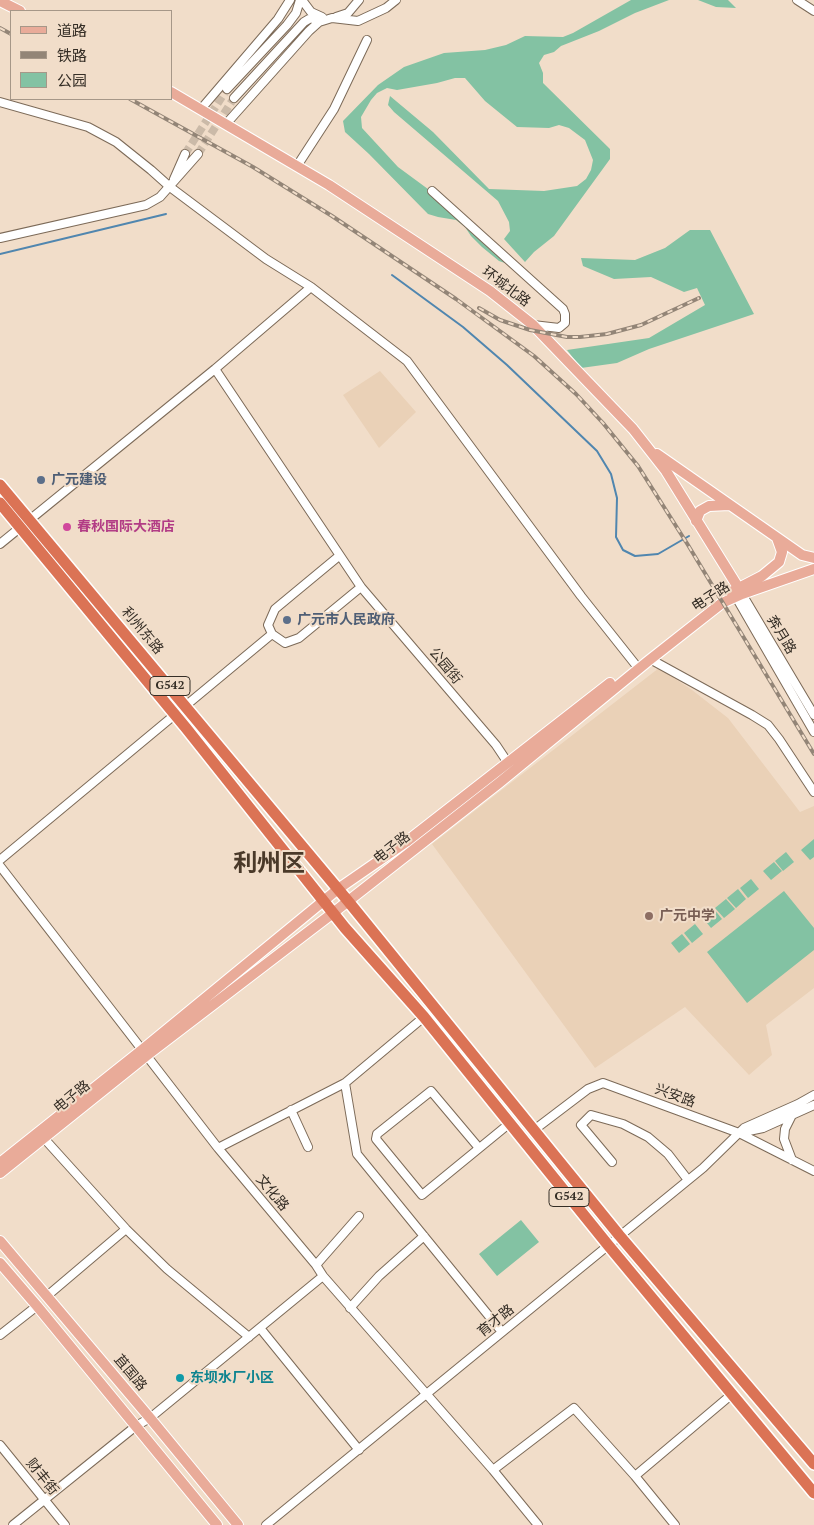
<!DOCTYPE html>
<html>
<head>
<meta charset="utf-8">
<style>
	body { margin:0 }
	#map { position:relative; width:814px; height:1525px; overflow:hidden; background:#f1ddc9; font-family:"PT Serif","Noto Sans SC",serif }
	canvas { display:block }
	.legend { position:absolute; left:10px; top:10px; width:162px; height:90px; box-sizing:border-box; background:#f1ddc9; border:1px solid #a69788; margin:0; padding:6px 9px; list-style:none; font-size:15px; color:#352e26 }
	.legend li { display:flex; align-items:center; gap:10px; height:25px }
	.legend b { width:25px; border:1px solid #a69788 }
</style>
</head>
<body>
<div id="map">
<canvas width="814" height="1525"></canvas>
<ul class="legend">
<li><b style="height:6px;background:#e9ab99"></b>道路</li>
<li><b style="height:6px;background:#938577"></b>铁路</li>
<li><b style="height:14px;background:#83c2a3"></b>公园</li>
</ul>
</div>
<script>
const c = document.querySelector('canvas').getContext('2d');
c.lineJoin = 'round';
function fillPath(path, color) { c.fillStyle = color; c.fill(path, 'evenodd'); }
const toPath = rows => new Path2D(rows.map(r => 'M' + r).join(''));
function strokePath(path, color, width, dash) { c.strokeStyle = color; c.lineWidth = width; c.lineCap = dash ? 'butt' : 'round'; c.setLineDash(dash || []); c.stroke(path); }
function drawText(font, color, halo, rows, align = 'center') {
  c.font = font + ' "PT Serif","Noto Sans SC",serif'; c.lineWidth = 4; c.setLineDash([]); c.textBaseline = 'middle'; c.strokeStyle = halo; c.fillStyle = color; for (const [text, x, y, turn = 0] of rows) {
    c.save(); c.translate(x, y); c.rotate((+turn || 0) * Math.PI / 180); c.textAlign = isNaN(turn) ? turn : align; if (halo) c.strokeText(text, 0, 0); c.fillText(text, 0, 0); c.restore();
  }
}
fillPath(toPath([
	[380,371,416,412,379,448,343,395],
	[659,668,692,690,728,718,800,812,814,806,814,988,766,1025,772,1055,749,1075,685,1007,595,1068,432,844]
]), '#ead1b7');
fillPath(toPath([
	[631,0,669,0,635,13,599,31,561,46,554,52,544,55,539,63,543,73,543,83,610,149,610,159,554,236,534,252,525,262,504,239,510,231,509,222,498,201,394,112,388,105,390,96,433,132,489,189,544,191,577,186,586,179,591,170,593,160,585,140,569,128,559,125,549,128,517,127,485,101,465,78,455,78,437,83,397,90,387,88,377,93,371,100,361,117,362,128,398,167,432,192,508,264,499,261,482,247,471,236,465,227,456,220,438,217,428,214,369,154,345,132,343,121,378,85,404,67,444,53,485,50,506,45,525,36,563,37,573,33],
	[698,0,728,0,736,8,716,7],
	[690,230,710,230,754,314,649,349,617,363,581,368,567,350,649,338,705,305,697,288,684,292,651,277,614,279,583,266,581,258,635,260,665,248],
	[814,839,814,857,810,860,801,850],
	[786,852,794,862,783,871,775,861],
	[774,862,782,871,771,880,763,871],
	[751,879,759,889,748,898,740,888],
	[738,889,746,899,736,908,727,898],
	[784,891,814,928,814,950,747,1003,707,952],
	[726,899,735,909,724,918,715,908],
	[714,909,722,919,711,928,703,918],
	[695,924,703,934,692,943,684,933],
	[682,934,690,944,679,953,671,943],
	[521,1220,539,1242,497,1276,479,1254]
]), '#83c2a3');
strokePath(toPath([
	[0,254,166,214],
	[392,275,463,327,507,365,597,451,611,474,617,498,616,537,623,550,635,556,658,554,689,536]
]), '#5086af', 2);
strokePath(toPath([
	[185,154,227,89],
	[198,154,234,98]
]), '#cbbaa8', 8, [8, 4]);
const minor = toPath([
	[302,0,311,12,322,17],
	[797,0,814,11],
	[336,17,348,13,359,0],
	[227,89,287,25,296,13,300,0],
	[234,98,304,22,309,19,321,17],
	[0,102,88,127,116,142,151,170,170,187,266,259,311,287,407,361,581,596,635,664],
	[201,109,278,19,290,0],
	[226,124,309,31,319,22,332,18,358,21,386,8,396,0],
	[297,166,334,109,367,40],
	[174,179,185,154],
	[432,191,563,309,565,314,565,323,559,328,533,325],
	[0,238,146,205,160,197,198,154],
	[215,369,361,587,299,638,285,643,272,634,268,625,275,609,339,556],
	[0,544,215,369,311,287],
	[361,587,496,745,508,763],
	[742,594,814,715],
	[736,597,814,732],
	[650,659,752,715,768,725,779,739,814,792],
	[0,860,272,634],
	[0,866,218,1148,316,1265,323,1276,493,1470,538,1525],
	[345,1083,357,1154,502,1332],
	[291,1110,308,1147],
	[534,1130,588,1089,603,1083,739,1133,814,1171],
	[739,1133,763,1128,814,1105],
	[41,1135,126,1229,167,1269,249,1337],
	[218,1148,345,1083,424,1017],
	[479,1148,431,1091,377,1134,376,1139,422,1195,510,1123],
	[792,1160,784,1139,785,1129,792,1115],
	[612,1162,581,1125,591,1115,623,1124,648,1137,668,1154,688,1180],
	[316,1265,359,1216],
	[47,1296,126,1229],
	[350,1308,379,1276,424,1236],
	[260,1328,359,1450],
	[0,1335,37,1306],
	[0,1445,65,1525],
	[493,1470,574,1408,635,1476,675,1525],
	[635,1476,731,1395],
	[13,1525,136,1426,150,1418,323,1276],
	[266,1525,703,1168,744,1128,798,1104,814,1095]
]);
const major = toPath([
	[0,1,20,11],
	[171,92,329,185,490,291,533,325,633,429,666,471,741,592],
	[657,454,802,555,814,558],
	[696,521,700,511,709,506,729,505],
	[731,592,762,576,779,562,782,552,777,538],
	[0,1163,142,1050,338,889,406,842,610,683],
	[0,1173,146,1056,333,913,499,783,647,662,722,603,742,594,814,569],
	[0,1241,150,1418,238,1525],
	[0,1263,37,1306,217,1525]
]);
const highway = toPath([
	[0,485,348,901,619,1235,814,1464],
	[0,503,186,728,345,928,424,1017,608,1245,814,1493]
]);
strokePath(minor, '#7c6a58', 10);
strokePath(major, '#fff', 12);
strokePath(highway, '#fff', 14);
strokePath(minor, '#fff', 8);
strokePath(major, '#e9ab99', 10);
strokePath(highway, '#db7355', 11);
const rail = toPath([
	[0,28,11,34],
	[130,99,253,167,332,216,456,299,534,356,576,394,603,423,638,466,688,545,814,754],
	[479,308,500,320,530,330,567,337,580,337,607,334,641,325,699,298]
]);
strokePath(rail, '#938577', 4);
strokePath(rail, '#f1ddc9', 2, [5.5]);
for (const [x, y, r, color] of [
	[41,480,5,"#5c6f8a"],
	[67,527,5,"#d1479c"],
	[287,620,5,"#5c6f8a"],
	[649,916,5,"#8d6e63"],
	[180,1378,5,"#0f9aa8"]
]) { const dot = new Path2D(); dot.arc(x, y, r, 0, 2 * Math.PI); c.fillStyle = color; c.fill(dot); strokePath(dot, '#f1ddc9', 2); }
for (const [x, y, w] of [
	[170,686,40],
	[569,1197,40]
]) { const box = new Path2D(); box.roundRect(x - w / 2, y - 9.5, w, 19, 4); c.fillStyle = '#f1ddc9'; c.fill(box); strokePath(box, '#352e26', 1); }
drawText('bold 12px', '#352e26', null, [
	["G542",170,686],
	["G542",569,1197]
]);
drawText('14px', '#352e26', '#f1ddc9', [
	["环城北路",506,287,37],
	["电子路",711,597,-33],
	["利州东路",142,631,50],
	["奔月路",781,635,59],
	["公园街",445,666,50],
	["电子路",392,848,-38],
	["兴安路",675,1096,20],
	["电子路",72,1097,-39],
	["文化路",272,1193,50],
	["育才路",496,1321,-39],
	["苴国路",130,1373,50],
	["财丰街",42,1477,51]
]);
drawText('bold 14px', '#4e5e75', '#f1ddc9', [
	["广元建设",51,480],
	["广元市人民政府",297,620]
], 'left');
drawText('bold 14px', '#b23c85', '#f1ddc9', [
	["春秋国际大酒店",77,527]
], 'left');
drawText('bold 14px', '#785e54', '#f1ddc9', [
	["广元中学",659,916]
], 'left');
drawText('bold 14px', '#0d838f', '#f1ddc9', [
	["东坝水厂小区",190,1378]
], 'left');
drawText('bold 24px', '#4a3929', '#f1ddc9', [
	["利州区",269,864]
]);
</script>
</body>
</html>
